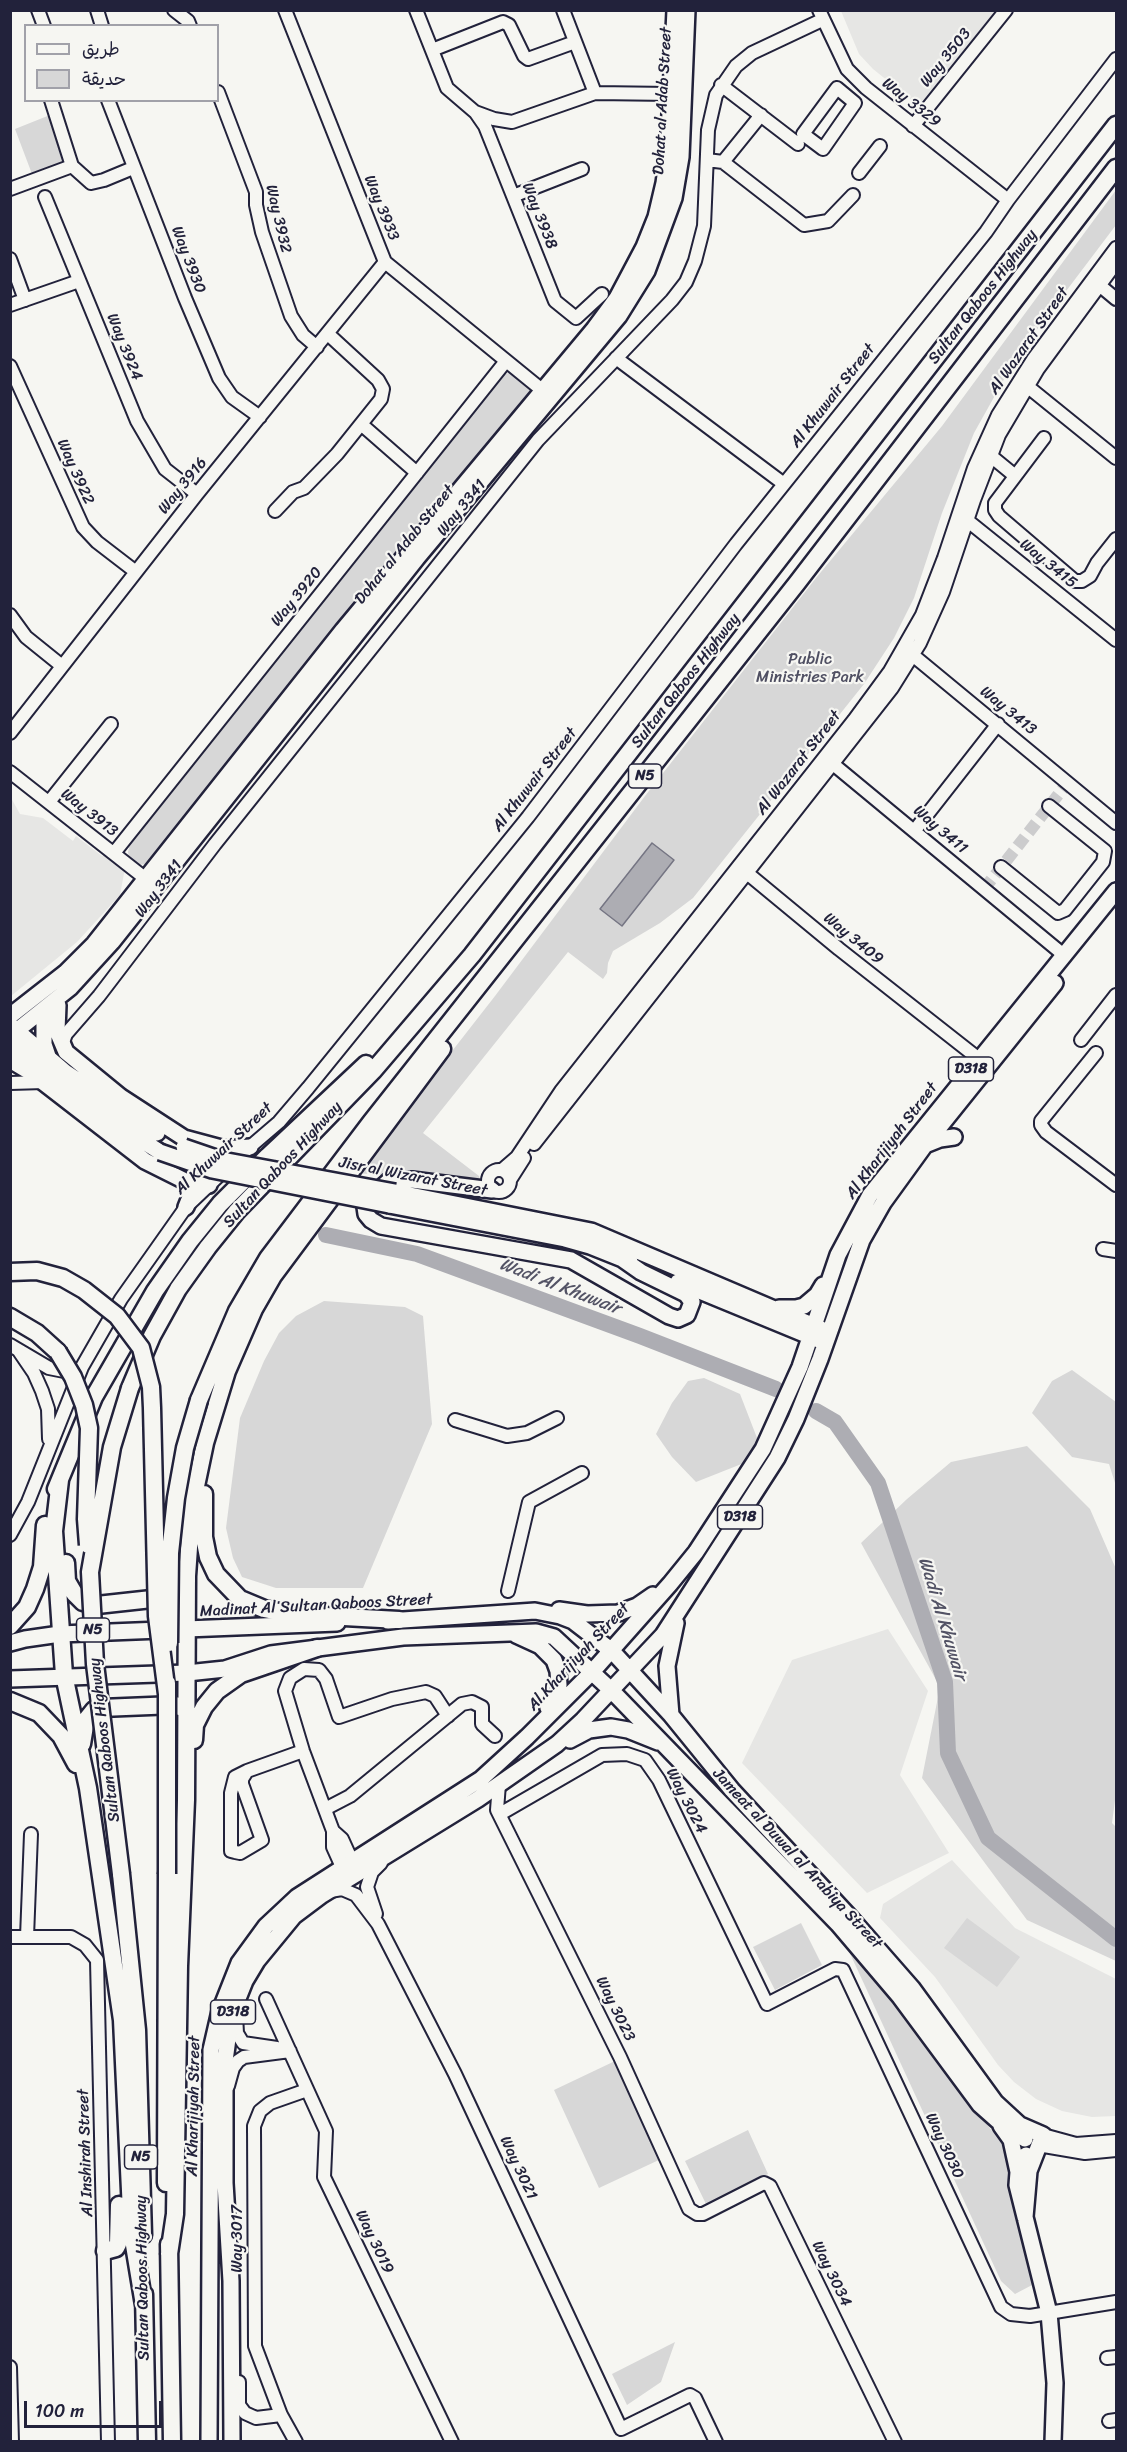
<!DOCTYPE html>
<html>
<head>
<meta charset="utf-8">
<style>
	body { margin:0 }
	#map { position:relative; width:1127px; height:2452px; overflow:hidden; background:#f6f6f2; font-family:Sriracha,"Playpen Sans Arabic",sans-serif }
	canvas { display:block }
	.frame { position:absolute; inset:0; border:12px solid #22223b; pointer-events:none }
	.legend { position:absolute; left:24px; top:24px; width:195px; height:78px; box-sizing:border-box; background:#f6f6f2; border:2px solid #a1a1a9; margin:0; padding:8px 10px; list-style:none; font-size:18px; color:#22223b }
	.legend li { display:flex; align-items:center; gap:12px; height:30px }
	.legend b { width:30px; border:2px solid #a1a1a9 }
	.scale { position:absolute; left:24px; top:2401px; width:138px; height:27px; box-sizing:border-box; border:3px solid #22223b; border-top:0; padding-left:8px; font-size:18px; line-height:21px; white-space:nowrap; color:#22223b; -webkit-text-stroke:4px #f6f6f2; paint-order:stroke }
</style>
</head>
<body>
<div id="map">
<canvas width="1127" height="2452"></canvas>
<div class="frame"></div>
<ul class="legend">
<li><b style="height:8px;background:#f6f6f2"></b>طريق</li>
<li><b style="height:16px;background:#d7d7d7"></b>حديقة</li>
</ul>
<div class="scale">100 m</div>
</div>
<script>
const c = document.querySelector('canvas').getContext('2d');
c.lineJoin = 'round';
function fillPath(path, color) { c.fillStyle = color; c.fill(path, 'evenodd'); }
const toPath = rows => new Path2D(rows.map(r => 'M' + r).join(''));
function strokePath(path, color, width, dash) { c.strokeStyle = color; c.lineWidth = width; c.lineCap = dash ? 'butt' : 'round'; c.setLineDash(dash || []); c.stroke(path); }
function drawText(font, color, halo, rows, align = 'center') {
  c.font = font + ' Sriracha,sans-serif'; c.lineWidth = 4.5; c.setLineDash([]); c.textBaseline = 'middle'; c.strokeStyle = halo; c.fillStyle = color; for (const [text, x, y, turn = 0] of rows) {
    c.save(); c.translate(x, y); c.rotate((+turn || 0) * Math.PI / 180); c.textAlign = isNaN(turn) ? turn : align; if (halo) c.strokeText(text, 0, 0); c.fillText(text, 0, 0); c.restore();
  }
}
fillPath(toPath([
	[841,11,995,11,919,106,873,69,859,54],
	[10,796,20,814,43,818,73,841,76,836,102,856,107,854,125,868,120,895,77,942,11,996],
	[888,1629,928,1691,900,1775,949,1853,867,1893,742,1763,792,1660],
	[952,1860,1015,1928,1116,1979,1116,2116,1092,2117,1062,2111,1036,2099,1014,2082,998,2065,935,1977,880,1918,883,1904]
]), '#e6e6e4');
fillPath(toPath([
	[50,115,68,160,32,174,15,129],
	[1116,190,1116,225,1017,356,974,433,942,513,914,598,894,638,864,684,693,898,660,923,613,951,608,963,607,973,603,979,568,952,423,1133,479,1176,481,1185,357,1173,495,996,645,796,816,578,942,426],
	[512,372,532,389,533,394,306,664,147,864,138,865,129,858,128,852,130,843,502,375],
	[324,1301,405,1307,423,1316,432,1424,363,1588,276,1588,242,1577,233,1558,226,1528,240,1418,264,1361,279,1333,296,1316],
	[1072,1370,1116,1402,1116,1486,1109,1464,1072,1457,1032,1413,1052,1381],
	[704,1378,740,1394,759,1443,744,1463,696,1482,672,1457,656,1434,672,1403,688,1381],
	[1027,1446,1090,1509,1116,1569,1116,1793,1112,1823,1116,1827,1116,1961,1027,1920,922,1778,940,1687,861,1543,907,1499,951,1462],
	[967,1918,1020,1957,997,1987,944,1948],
	[801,1923,822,1965,775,1990,753,1947],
	[847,1947,934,2052,1006,2150,1011,2190,1034,2284,1015,2294,1001,2281],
	[615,2061,661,2159,599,2188,554,2090],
	[748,2130,768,2174,706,2204,685,2161],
	[675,2342,661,2382,627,2405,612,2374]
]), '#d7d7d7');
const water = toPath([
	[652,843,674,860,622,926,600,909,652,843]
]);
fillPath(water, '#adadb3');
strokePath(water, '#757583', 1.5);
strokePath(toPath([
	[326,1235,417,1254,640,1336,776,1389],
	[816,1411,835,1422,878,1483,945,1682,948,1753,988,1838,1116,1939]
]), '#adadb3', 16);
strokePath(toPath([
	[984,889,1069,781]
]), '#cccccd', 12, [12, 6]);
const minor = toPath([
	[38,10,44,26],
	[97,10,102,26],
	[174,10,188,21,190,26],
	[285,10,385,262,542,390],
	[416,10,447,88,475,112,494,119,512,122,595,93,671,94],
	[563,10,595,93],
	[819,10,847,69,866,88,1008,200],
	[432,50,503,22,509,25,524,56,528,59,575,42],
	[721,85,798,144],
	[837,88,855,103,823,149,803,134,837,88],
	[218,92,256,192,256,205,262,232,291,316,303,335,317,347],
	[51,100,72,166],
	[108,100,185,298,219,378,232,397,260,417],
	[476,113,485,126,555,301,576,318,602,294],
	[913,126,1006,10],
	[707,160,723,162,804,225,828,221,853,195],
	[723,162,761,115],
	[859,173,880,146],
	[10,189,72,166,91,183,104,180,133,168],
	[513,196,582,169],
	[45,197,137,421,165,469,197,494],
	[10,259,25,300],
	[1097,279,1098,284,1116,299],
	[10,305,79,281],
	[328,334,378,380,383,389,381,399,361,424,417,473],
	[616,358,784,484],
	[10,366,83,527,97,542,136,572],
	[1024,380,1027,386,1116,458],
	[1044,438,995,503,995,510,999,516,1075,581,1082,581,1090,576,1097,563,1116,539],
	[986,452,1014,475],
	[275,511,293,492,304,488,337,454,361,424],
	[963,517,1116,640],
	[10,615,26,637,62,666],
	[909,652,1116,823],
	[10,733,197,494,385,262],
	[831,757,833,764,1065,956],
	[10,772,146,879],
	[49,802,111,724],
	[915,830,998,724],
	[114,853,506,361],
	[744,866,747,873,839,949,979,1059],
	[1001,867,1058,913,1065,910,1103,862,1105,851,1049,806],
	[1081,1040,1116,995],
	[62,1045,66,1034,99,996,215,844,538,440,672,300,686,282,695,261,704,226,708,130,716,95,736,66,752,53,822,20],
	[1096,1053,1041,1121,1041,1125,1046,1132,1116,1185],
	[10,1083,44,1082],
	[534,1144,892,688,920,643,943,592,974,500,999,435,1038,369,1116,263],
	[244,1152,279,1122,308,1088,528,817,736,544,986,232,1008,200,1116,59],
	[502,1170,517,1157,561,1091,854,720,890,671,922,615,944,558,974,468,998,415,1034,358,1116,248],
	'488 1181a11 11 0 1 1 22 0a11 11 0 1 1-22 0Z',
	[510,1180,524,1158],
	[1103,1249,1116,1251],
	[10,1345,49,1368,69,1372,74,1370],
	[19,1351,34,1373,42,1391,48,1409,49,1439],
	[455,1420,507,1436,527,1433,557,1418],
	[10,1535,28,1502,82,1367,121,1299,186,1207,227,1168],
	[508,1591,529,1502,582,1473],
	[247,1771,242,1779,242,1784,262,1840,240,1853,235,1852,231,1851,231,1793,235,1777,247,1771,303,1751],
	[499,1784,497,1810,620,2057,689,2209,697,2214,703,2214,764,2183,770,2186,895,2442],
	[325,1809,350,1796,462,1704,472,1702,482,1707,482,1724,495,1736],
	[500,1814,602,1755,627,1754,645,1760,659,1780,767,2004,835,1969,843,1970,1001,2307,1011,2314,1030,2316,1116,2302],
	[333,1831,342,1839,352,1861],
	[342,1867,333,1847,333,1831,303,1751,285,1691,290,1678,304,1669,319,1670,326,1679,339,1717,392,1699,426,1692,435,1696,448,1716],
	[330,1891,342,1889,356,1895,378,1924,455,2074,621,2429,690,2395,695,2398,716,2442],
	[376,1914,367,1887,372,1872,381,1863],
	[10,1937,71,1937,85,1945,97,1960,108,2442],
	[27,1937,31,1834],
	[266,1999,326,2131,324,2177,452,2442],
	[236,2015,237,2033,243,2043,277,2048],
	[228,2086,233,2068,238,2061,244,2057,290,2051],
	[1043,2135,1076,2144,1116,2141],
	[1038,2145,1085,2153,1116,2150],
	[1107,2358,1116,2357],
	[10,2367,12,2442],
	[239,2382,239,2405,245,2413,256,2418,281,2415],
	[1109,2421,1116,2420],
	[296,2442,281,2415,255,2346,254,2126,260,2111,270,2103,307,2090]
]);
const major = toPath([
	[58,1005,57,1031,66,1052,121,1097,184,1138,225,1149,250,1147],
	[10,1016,65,973,94,944,343,630,594,329,617,298,644,247,656,217,664,183,668,154,675,10],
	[10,1025,65,1072,157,1133],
	[10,1036,70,988,112,942,417,558,619,316,647,271,674,198,681,157,687,10],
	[10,1041,38,1065,127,1131,160,1152],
	[49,1059,44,1044,44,1025,56,1006],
	[10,1060,30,1072,145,1161,185,1181,190,1188,190,1197,186,1207],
	[925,1145,940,1139,954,1137],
	[185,1181,209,1185],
	[492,1190,412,1180,390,1180,371,1197,365,1207,366,1214,371,1220,381,1226,571,1260,669,1316,678,1319,687,1315,692,1302,686,1294,641,1272,621,1258],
	[395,1192,591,1231,821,1329],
	[389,1205,565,1239,590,1246,630,1262],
	[678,1282,819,1340],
	[779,1308,796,1308,804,1306,817,1295,823,1285],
	[559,1610,587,1614,618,1613,637,1606,653,1595],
	[388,1621,535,1611,560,1616,573,1621,612,1651,671,1715,732,1790,849,1916,912,1988,995,2102,1020,2125,1043,2135,1029,2171,1025,2217],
	[516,1635,540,1646,554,1660,558,1671,559,1685,556,1696,548,1708],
	[10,1643,25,1639,60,1634,337,1623],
	[10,1679,187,1673,225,1669,271,1654,403,1637,536,1632,554,1637,611,1690,838,1924,900,1997,980,2105,998,2121,1025,2139],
	[671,1715,667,1666,676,1623],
	[570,1740,589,1730,611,1727,628,1730,658,1742],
	[1001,2126,1011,2140,1018,2172],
	[1026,2155,1018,2172,1017,2185,1049,2313,1055,2383,1053,2442],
	[209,2442,211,2050,220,2011,239,1963,266,1926,297,1897,481,1779,527,1737,592,1672,670,1584,696,1552,763,1449,800,1367,838,1255,870,1195,1116,891],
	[232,2442,231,2281,225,2183,225,2061,231,2016,245,1981,257,1961,294,1916,322,1895,478,1799,557,1744,583,1720,663,1635,777,1458,796,1419,820,1359,862,1240,883,1203,925,1145,1055,983]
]);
const highway = toPath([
	[10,1317,37,1333,58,1352],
	[130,1388,152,1336,178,1289,208,1247,237,1211,373,1071,472,955,1116,125],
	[199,1400,237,1311,268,1258,371,1122,797,583,1116,168],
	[60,1480,54,1531,64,1675,88,1788,122,2020,132,2233,144,2305],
	[56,1489,94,1397,155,1291,190,1241,220,1204,268,1156,366,1064],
	[204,1494,204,1537,208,1557,216,1574,240,1599,264,1609,289,1614,399,1620],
	[66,1563,67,1581,74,1593,83,1602,97,1605,170,1597],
	[10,1626,27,1607,35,1589,42,1567,45,1525],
	[10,1701,39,1713,61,1736,76,1764],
	[194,1740,195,1725,204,1707,217,1691,241,1674,317,1648],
	[82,1744,86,1720,94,1710,101,1708,175,1705,180,1707],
	[121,1874,137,2030,143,2235],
	[166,2183,167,1874],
	[169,2244,172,2442],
	[105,2251,116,2248,118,2244,119,2205],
	[169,2254,175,2214,179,1966,186,1800,187,1576,192,1505,205,1443,227,1371,254,1309,273,1276,442,1049],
	[144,2294,147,2442]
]);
strokePath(minor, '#22223b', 16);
strokePath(major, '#22223b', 20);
strokePath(highway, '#22223b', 21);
strokePath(minor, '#f6f6f2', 12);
strokePath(major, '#f6f6f2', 15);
strokePath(highway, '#f6f6f2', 16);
const majorBridge = toPath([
	[184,1147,222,1160,395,1192],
	[160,1152,212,1170,389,1205]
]);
const highwayBridge = toPath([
	[10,1272,37,1271,63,1278,84,1290,117,1316,141,1348,151,1387,152,1408,157,1616,167,1694],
	[58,1352,73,1377,84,1405,89,1428,86,1519,88,1545],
	[169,1643,170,1553,176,1498,185,1448,199,1400],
	[121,1874,95,1664,90,1572,112,1447,130,1388],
	[167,1874,167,1683]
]);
strokePath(majorBridge, '#22223b', 20, []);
strokePath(highwayBridge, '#22223b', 21, []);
strokePath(majorBridge, '#f6f6f2', 15);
strokePath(highwayBridge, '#f6f6f2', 16);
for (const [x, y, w] of [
	[645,776,33],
	[971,1069,45],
	[740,1517,45],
	[93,1630,33],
	[233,2012,45],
	[141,2157,33]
]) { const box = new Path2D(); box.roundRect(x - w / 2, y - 12, w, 24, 4.5); c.fillStyle = '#f6f6f2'; c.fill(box); strokePath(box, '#22223b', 1.5); }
drawText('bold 15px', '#22223b', null, [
	["N5",645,776],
	["D318",971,1069],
	["D318",740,1517],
	["N5",93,1630],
	["D318",233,2012],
	["N5",141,2157]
]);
drawText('16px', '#22223b', '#f6f6f2', [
	["Way 3503",946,58,-51],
	["Dohat al Adab Street",663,101,-87],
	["Way 3329",911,103,38],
	["Way 3933",381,208,68],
	["Way 3938",539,216,68],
	["Way 3932",278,219,77],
	["Way 3930",188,260,69],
	["Sultan Qaboos Highway",983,297,-52],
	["Al Wazarat Street",1029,341,-55],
	["Way 3924",124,347,68],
	["Al Khuwair Street",833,396,-52],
	["Way 3922",75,472,66],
	["Way 3916",183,486,-51],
	["Way 3341",462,508,-51],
	["Dohat al Adab Street",405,545,-51],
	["Way 3415",1048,564,39],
	["Way 3920",297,597,-51],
	["Sultan Qaboos Highway",686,681,-52],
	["Way 3413",1008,711,39],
	["Al Wazarat Street",799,763,-52],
	["Al Khuwair Street",535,780,-52],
	["Way 3913",89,813,38],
	["Way 3411",940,830,40],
	["Way 3341",159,889,-53],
	["Way 3409",853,939,39],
	["Al Kharijiyah Street",892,1141,-53],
	["Al Khuwair Street",224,1149,-43],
	["Sultan Qaboos Highway",283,1165,-47],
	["Jisr al Wizarat Street",413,1177,11],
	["Madinat Al Sultan Qaboos Street",316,1606,-3],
	["Al Kharijiyah Street",579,1657,-47],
	["Sultan Qaboos Highway",105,1740,-97],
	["Way 3024",686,1801,63],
	["Jameat al Duwal al Arabiya Street",797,1859,47],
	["Way 3023",615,2009,64],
	["Al Kharijiyah Street",194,2106,-89],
	["Way 3030",944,2146,65],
	["Al Inshirah Street",86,2153,-92],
	["Way 3021",518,2168,65],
	["Way 3017",238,2239,-90],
	["Way 3019",374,2242,64],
	["Way 3034",831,2274,64],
	["Sultan Qaboos Highway",143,2278,-91]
]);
drawText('16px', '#4f4f62', '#f6f6f2', [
	["Public",810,660],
	["Ministries Park",810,678]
]);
drawText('italic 18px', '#535365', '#f6f6f2', [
	["Wadi Al Khuwair",560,1287,21],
	["Wadi Al Khuwair",942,1619,73]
]);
</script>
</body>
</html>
